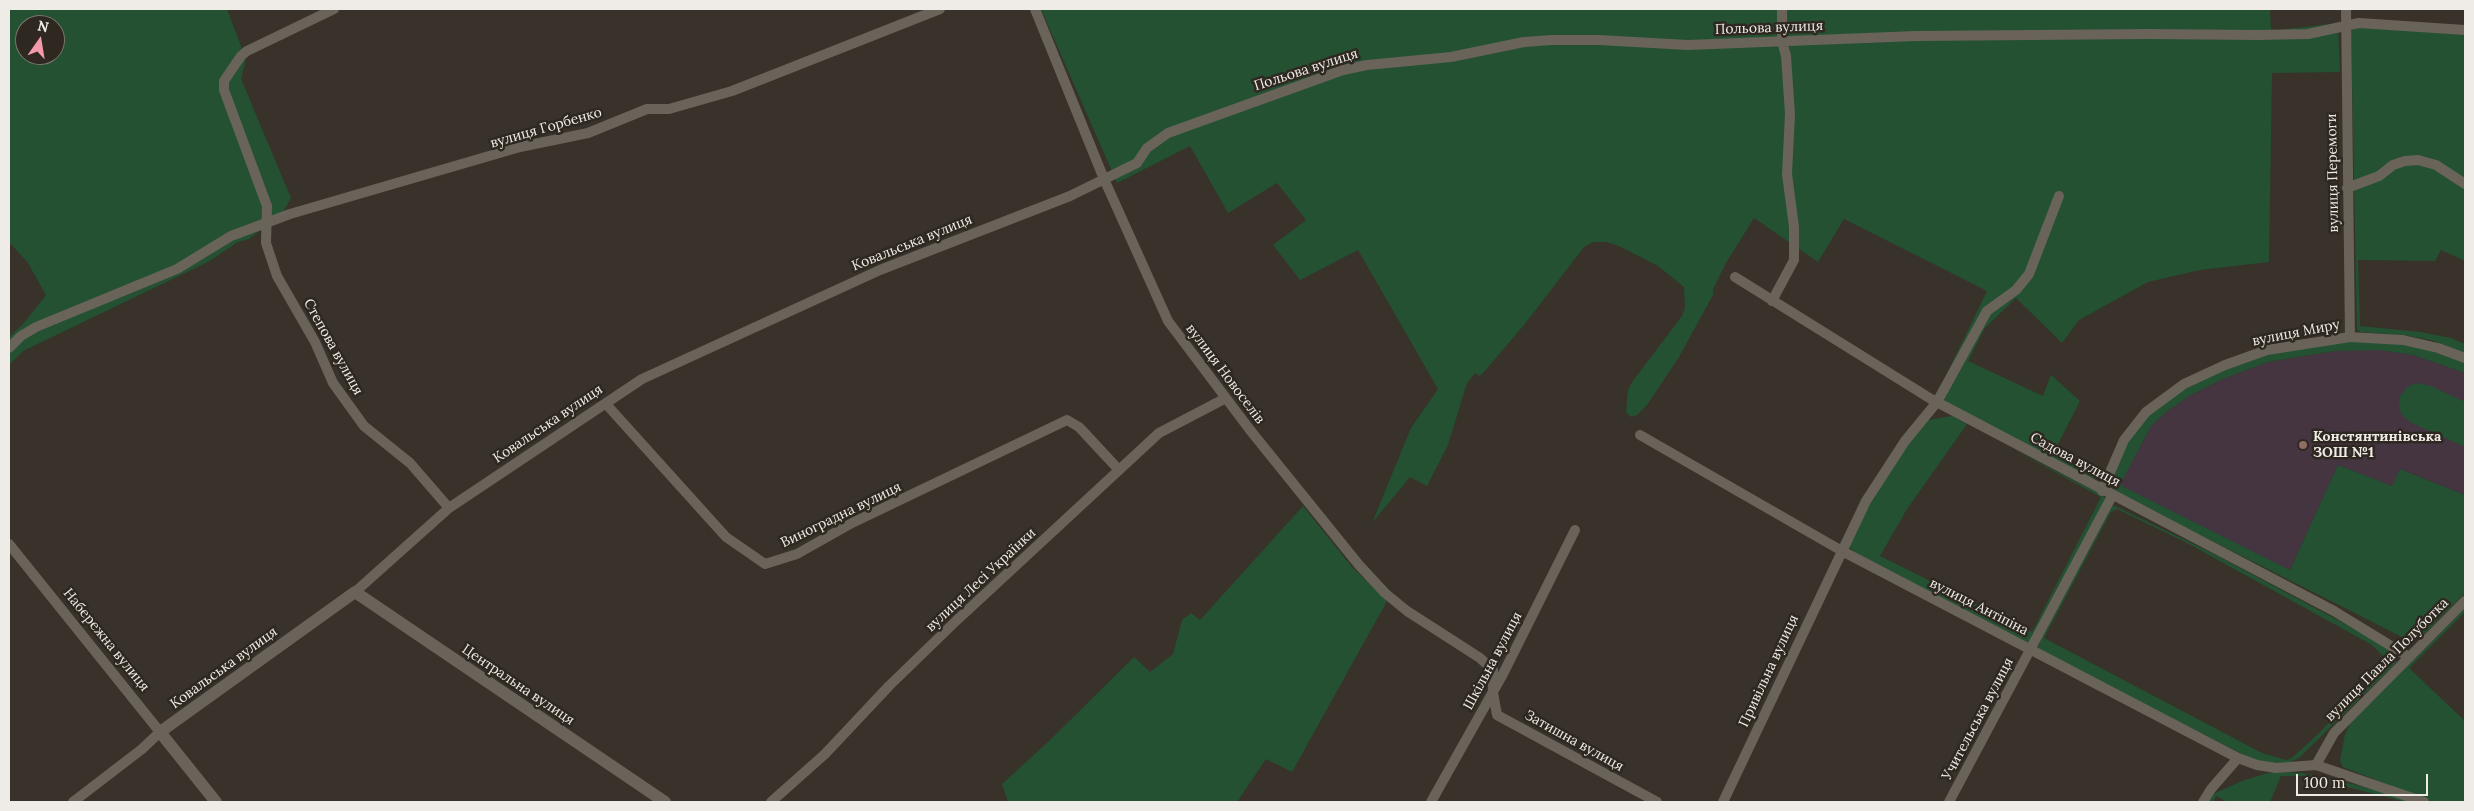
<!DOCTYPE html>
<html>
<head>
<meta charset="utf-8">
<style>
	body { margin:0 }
	#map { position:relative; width:2474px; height:811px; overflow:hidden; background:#38322a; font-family:Lora,serif }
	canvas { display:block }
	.frame { position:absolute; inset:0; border:10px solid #efebe6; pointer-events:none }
	.north { position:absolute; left:15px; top:15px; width:50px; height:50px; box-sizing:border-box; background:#2e2820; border:1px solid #7b766f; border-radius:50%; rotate:13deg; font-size:14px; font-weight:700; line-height:20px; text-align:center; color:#efebe6 }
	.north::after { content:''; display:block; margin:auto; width:18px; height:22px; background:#f29aac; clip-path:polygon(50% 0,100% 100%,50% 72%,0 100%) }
	.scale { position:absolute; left:2296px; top:774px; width:132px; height:22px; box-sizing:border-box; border:2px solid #efebe6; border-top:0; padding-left:6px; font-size:15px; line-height:18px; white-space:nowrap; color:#efebe6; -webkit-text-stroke:4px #2e2820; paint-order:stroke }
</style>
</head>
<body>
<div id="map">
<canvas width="2474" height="811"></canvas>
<div class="frame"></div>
<div class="north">N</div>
<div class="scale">100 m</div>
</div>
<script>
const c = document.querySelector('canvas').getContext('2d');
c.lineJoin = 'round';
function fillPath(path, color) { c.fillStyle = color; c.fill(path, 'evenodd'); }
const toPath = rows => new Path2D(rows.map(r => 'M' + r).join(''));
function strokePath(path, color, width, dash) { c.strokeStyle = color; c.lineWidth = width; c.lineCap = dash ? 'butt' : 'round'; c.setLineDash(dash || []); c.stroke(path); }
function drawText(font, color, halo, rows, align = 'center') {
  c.font = font + ' Lora,serif'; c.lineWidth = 5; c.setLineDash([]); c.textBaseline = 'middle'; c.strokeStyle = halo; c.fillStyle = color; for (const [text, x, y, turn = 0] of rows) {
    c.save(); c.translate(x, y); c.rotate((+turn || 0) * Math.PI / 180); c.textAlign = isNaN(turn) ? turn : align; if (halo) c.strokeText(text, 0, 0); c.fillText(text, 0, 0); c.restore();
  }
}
fillPath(toPath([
	[2380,350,2413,355,2465,373,2465,495,2401,469,2392,486,2338,465,2290,570,2120,485,2151,426,2165,413,2189,396,2223,379,2268,362,2335,351]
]), '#453541');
fillPath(toPath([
	[9,9,227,9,246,59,241,79,291,198,282,214,249,239,238,242,208,262,23,351,9,365,9,337,23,324,46,295,28,263,9,242],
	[25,25,55,25,55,55,25,55],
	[1041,9,2270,9,2271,31,2338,23,2340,72,2272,73,2269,262,2200,270,2148,282,2079,320,2062,343,2016,298,1985,328,1968,361,2043,396,2051,375,2080,401,2053,454,2095,476,2094,479,2089,480,1951,407,1938,392,1987,291,1844,219,1818,262,1754,218,1726,263,1713,289,1713,295,1679,357,1647,405,1637,415,1631,417,1626,412,1628,390,1632,382,1682,316,1685,307,1684,287,1658,266,1619,246,1606,242,1593,242,1584,247,1524,325,1484,372,1479,376,1475,373,1467,383,1448,445,1427,486,1410,477,1372,523,1411,428,1438,389,1358,250,1300,280,1273,245,1306,220,1277,183,1228,213,1190,146,1117,183],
	[2356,26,2465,33,2465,261,2441,250,2435,261,2358,260,2360,326,2420,332,2451,338,2465,344,2465,353,2431,340,2403,335,2361,332,2357,330,2351,32],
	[2352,341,2386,342,2419,347,2465,362,2465,373,2413,355,2380,350,2335,351,2268,362,2223,379,2189,396,2165,413,2151,426,2120,485,2290,570,2338,465,2392,486,2400,469,2465,495,2465,593,2420,638,2408,640,2117,493,2112,486,2112,474,2119,455,2145,416,2179,392,2241,362,2273,351],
	[2417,383,2431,386,2465,402,2465,447,2412,423,2402,415,2399,406,2400,396,2407,387],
	[1952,416,1967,424,1907,509,1880,556,2032,632,2101,497,2010,448,2101,494,2105,498,2104,504,2029,644,1856,553,1849,547,1855,528,1912,435,1928,420],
	[2113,505,2210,552,2364,634,2387,649,2397,662,2299,758,2285,764,2265,764,2244,755,2040,650,2038,647,2041,639],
	[2117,509,2189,544,2372,645,2388,661,2319,733,2292,758,2286,760,2262,753,2044,638,2111,512],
	[1303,506,1352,567,1387,601,1292,772,1266,759,1237,802,1008,802,1002,784,1048,742,1134,657,1150,672,1173,654,1182,620,1191,613,1200,620],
	[2465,608,2465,612,2409,668,2465,721,2465,802,2432,802,2343,767,2340,761,2345,734,2353,718],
	[2281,772,2302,773,2397,794,2405,802,2305,776,2281,776,2270,802,2227,802,2216,796,2213,802,2206,802,2213,794,2242,781,2267,773]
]), '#235132');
strokePath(toPath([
	[334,9,247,51,241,56,224,81,224,90,267,206,266,243,277,276,315,342,333,383,364,426,410,463,449,508],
	[1035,9,1104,179,1168,321,1250,430,1359,565,1385,593,1407,611,1480,658,1493,670,1493,693,1497,715,1657,802],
	[2346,9,2350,337],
	[2347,188,2379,176,2393,165,2405,161,2418,160,2436,165,2465,184],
	[1735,277,1931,399,2334,611,2409,657],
	[1772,301,1794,260,1794,227,1787,174,1790,114,1786,56,1782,41,1782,9],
	[9,348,21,336,36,327,177,269,231,236,290,214,520,147,588,133,647,109,669,109,732,91,940,9],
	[606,404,726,537,765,564,797,554,852,523,1067,420,1079,427,1119,470],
	[1640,435,1842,551,2238,758,2257,765,2276,768,2316,765,2424,802],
	[2102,491,2124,440,2146,412,2184,384,2225,365,2267,350,2350,337,2403,340,2438,348,2465,358],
	[9,544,160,732,142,749,73,802],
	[355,592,449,508,642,379,880,270,1070,196,1137,163,1147,148,1168,133,1343,70,1367,65,1451,57,1524,42,1552,40,1599,40,1688,45,1916,36,2148,34,2258,35,2308,34,2359,23,2465,30],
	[2316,765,2334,733,2465,601],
	[771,802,825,754,889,686,956,621,1159,433,1226,398],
	[1431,802,1503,674,1575,530],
	[1723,802,1866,501,1905,441,1937,402,1987,311,2016,290,2029,274,2059,196],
	[1949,802,2112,496],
	[2203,802,2211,789,2238,758]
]), '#69635a', 10);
strokePath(toPath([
	[216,802,160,732,355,592,665,802]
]), '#69635a', 12);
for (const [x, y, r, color] of [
	[2303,445,5,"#8d6e63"]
]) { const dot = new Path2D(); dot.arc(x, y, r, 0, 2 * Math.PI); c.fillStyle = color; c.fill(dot); strokePath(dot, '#2e2820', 2); }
drawText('14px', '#efebe6', '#2e2820', [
	["Польова вулиця",1769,28,-2],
	["Польова вулиця",1306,70,-18],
	["вулиця Горбенко",546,128,-16],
	["вулиця Перемоги",2333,173,-91],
	["Ковальська вулиця",912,243,-22],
	["вулиця Миру",2296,333,-11],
	["Степова вулиця",333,347,61],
	["вулиця Новоселів",1225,374,53],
	["Ковальська вулиця",548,424,-34],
	["Садова вулиця",2075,460,28],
	["Виноградна вулиця",841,515,-26],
	["вулиця Лесі Українки",981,580,-43],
	["вулиця Антіпіна",1979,607,27],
	["Набережна вулиця",106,640,51],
	["вулиця Павла Полуботка",2387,660,-45],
	["Шкільна вулиця",1493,661,-62],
	["Ковальська вулиця",224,668,-36],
	["Привільна вулиця",1769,671,-65],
	["Центральна вулиця",518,685,34],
	["Учительська вулиця",1978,719,-62],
	["Затишна вулиця",1574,741,29]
]);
drawText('bold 14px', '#efebe6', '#2e2820', [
	["Констянтинівська",2313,437],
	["ЗОШ №1",2313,453]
], 'left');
</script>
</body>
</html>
